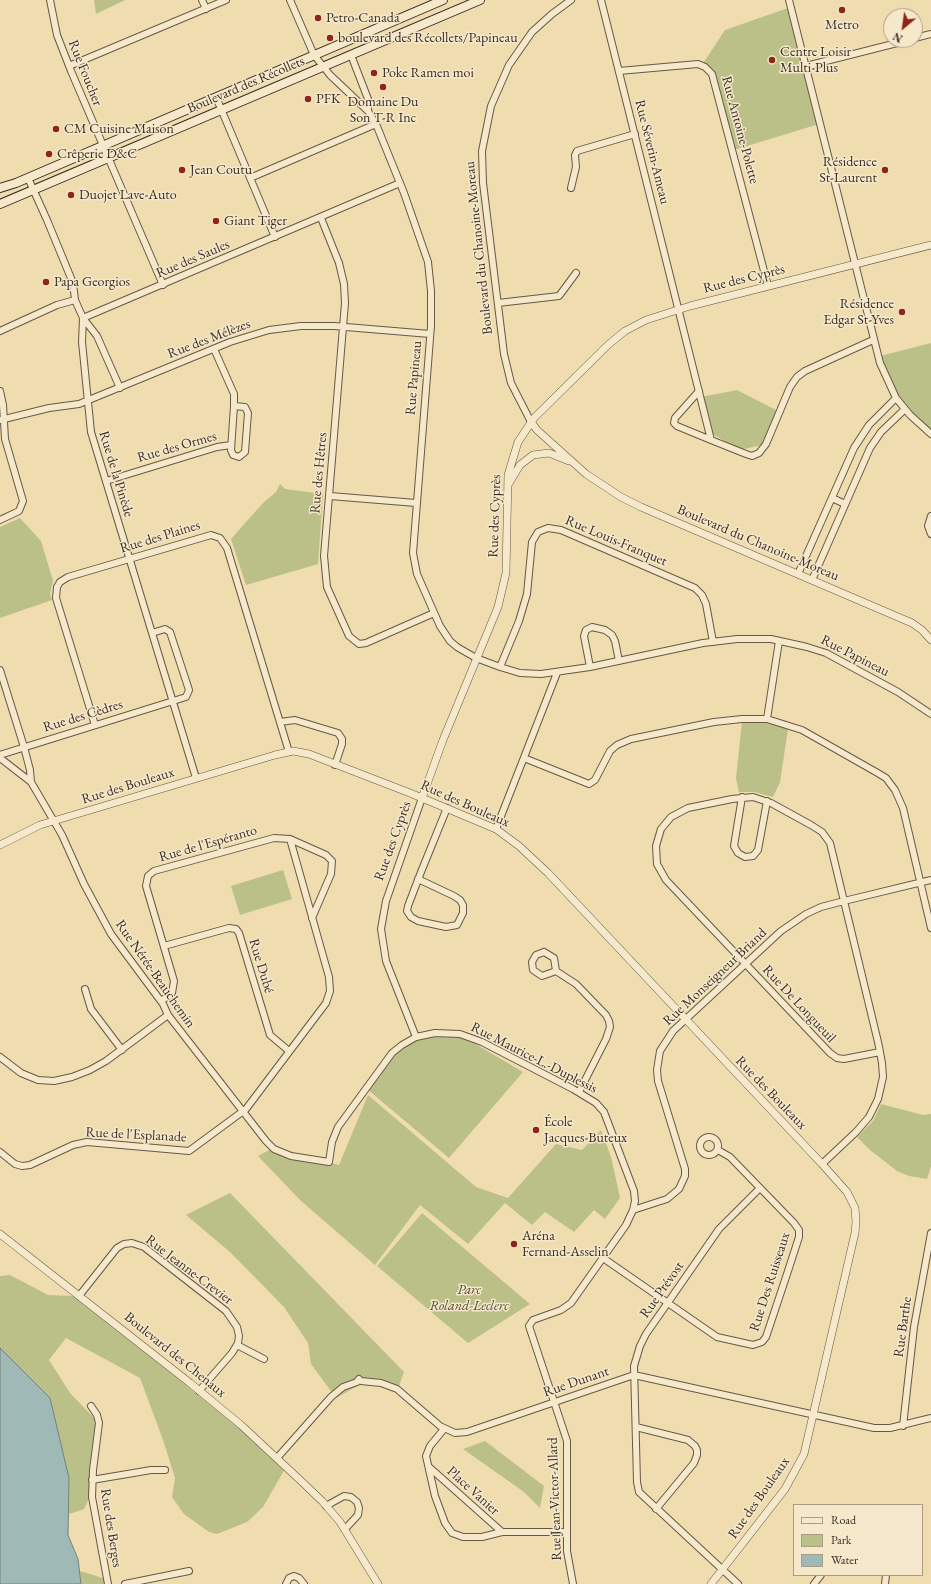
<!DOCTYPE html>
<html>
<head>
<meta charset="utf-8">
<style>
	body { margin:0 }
	#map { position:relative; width:931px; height:1584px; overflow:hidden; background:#efdcaf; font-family:"EB Garamond",serif }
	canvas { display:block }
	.legend { position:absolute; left:793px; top:1504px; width:130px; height:72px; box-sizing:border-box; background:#f5e8cb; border:1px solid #aa9d88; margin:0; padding:5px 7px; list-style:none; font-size:12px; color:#3a2c23 }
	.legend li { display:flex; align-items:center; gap:8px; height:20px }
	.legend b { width:20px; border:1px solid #aa9d88 }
	.north { position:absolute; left:883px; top:8px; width:40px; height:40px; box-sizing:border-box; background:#f5e8cb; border:1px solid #aa9d88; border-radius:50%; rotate:209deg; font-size:11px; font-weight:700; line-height:16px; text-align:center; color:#3a2c23 }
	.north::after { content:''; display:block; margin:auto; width:14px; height:18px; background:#8f2418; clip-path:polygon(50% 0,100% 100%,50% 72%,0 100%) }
</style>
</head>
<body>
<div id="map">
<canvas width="931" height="1584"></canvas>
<ul class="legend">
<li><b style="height:5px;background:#f5e8cb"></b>Road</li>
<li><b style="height:11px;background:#bbc089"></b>Park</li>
<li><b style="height:11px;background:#9eb9b6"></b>Water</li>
</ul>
<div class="north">N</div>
</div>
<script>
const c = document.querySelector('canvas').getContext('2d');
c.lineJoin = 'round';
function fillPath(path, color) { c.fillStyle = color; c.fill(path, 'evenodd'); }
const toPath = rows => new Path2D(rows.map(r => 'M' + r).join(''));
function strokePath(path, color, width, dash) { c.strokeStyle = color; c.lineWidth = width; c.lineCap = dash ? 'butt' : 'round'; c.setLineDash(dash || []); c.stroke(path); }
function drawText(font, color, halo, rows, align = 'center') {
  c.font = font + ' "EB Garamond",serif'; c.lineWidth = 3; c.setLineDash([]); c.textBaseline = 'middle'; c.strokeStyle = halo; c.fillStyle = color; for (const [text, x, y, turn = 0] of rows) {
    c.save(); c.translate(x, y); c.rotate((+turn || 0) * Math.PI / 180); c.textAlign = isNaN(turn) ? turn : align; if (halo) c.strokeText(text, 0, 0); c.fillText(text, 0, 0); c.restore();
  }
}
fillPath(toPath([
	[94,0,125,0,96,14],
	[791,7,819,124,734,150,717,80,702,65,725,30],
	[931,343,931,430,900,405,880,356],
	[737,390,778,411,762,445,739,450,708,431,701,397],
	[280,484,285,489,323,494,318,564,246,585,231,539,263,503,276,492],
	[20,518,41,541,53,581,50,594,52,600,0,618,0,527],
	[742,722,767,723,788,729,780,782,773,797,754,792,739,792,736,778],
	[283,870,292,899,240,915,231,886],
	[457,1033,523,1072,449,1158,367,1089,387,1060,417,1034],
	[368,1095,476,1187,508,1198,556,1144,582,1150,601,1130,611,1157,620,1198,605,1219,594,1210,574,1232,545,1212,532,1225,505,1203,468,1244,420,1205,375,1265,300,1200,258,1156,273,1148,339,1165],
	[881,1104,923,1115,931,1114,931,1166,927,1179,909,1176,897,1171,870,1150,857,1137,873,1121],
	[230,1193,404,1372,398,1389,361,1384,336,1398,311,1364,308,1343,284,1307,230,1252,186,1215],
	[422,1213,530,1304,468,1343,377,1266],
	[10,1275,48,1295,75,1296,280,1461,286,1467,263,1507,247,1522,217,1534,209,1532,184,1514,172,1497,175,1478,163,1440,140,1378,66,1338,49,1360,70,1393,94,1418,98,1452,95,1487,84,1509,69,1514,69,1478,12,1360,0,1348,0,1276],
	[485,1441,544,1486,540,1508,524,1492,463,1449],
	[80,1571,109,1580,110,1584,81,1584]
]), '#bbc089');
const water = toPath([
	[0,1348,50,1398,69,1478,68,1535,78,1559,81,1584,0,1584,0,1348]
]);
fillPath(water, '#9eb9b6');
strokePath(water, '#76817b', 1);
const minor = toPath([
	[50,0,57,35,71,71,163,285],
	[202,0,206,9],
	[290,0,314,55,330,75,368,111,376,124,404,193,428,262,431,291,431,326,413,553,417,574,440,626,450,641,457,647,476,658,500,667,520,673,541,674,590,667,703,643,737,639,771,639,807,647,826,653,898,692,931,714],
	[601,0,711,440,746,454,752,456,759,453,766,444,790,387,797,377,805,371,873,340],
	[789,0,880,363,896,398,910,415,931,434],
	[915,38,931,34],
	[351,55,368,99,368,111],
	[69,66,226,0],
	[806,66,909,40],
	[619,71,698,64,705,67,712,74,768,286],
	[216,97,275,237],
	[28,178,47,220,73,283,75,300,83,318,97,336,120,388],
	[250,178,376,124],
	[571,188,576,167,575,155,577,151,635,134],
	[321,218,339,263,344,284,345,303,324,556,327,587,349,636,359,644,366,643,434,613],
	[498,303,559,296,576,273],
	[83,318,82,342,91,432,196,778],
	[83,318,400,183],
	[0,331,57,305,75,300],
	[214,349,234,394,234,406],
	[0,391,3,405,5,439,23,501,19,511,0,520],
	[699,391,675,418,674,423,677,426,711,440],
	[234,406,245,407,248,413,245,452,239,457,233,455,231,450,234,406],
	[0,420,49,408,79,404,230,342,269,330,301,326,334,326,430,334],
	[531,422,511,383,504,354,483,183,482,151,491,106,509,65,532,32,552,14,571,0],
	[106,481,217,447,231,445],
	[330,496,416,503],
	[832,498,845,504],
	[931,516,928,526,931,534],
	[798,574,854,448,869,425,896,398],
	[812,580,870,448,881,432,905,409],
	[500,667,519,621,527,594,532,542,538,532,548,528,561,530,695,588,702,595,706,604,713,642],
	[590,667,584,636,586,630,592,627,605,630,612,635,615,641,619,661],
	[0,670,24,747,30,770,31,782],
	[767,719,779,641],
	[280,722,295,720,338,733,342,739,342,744,335,765],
	[95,725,56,598,57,587,60,582,68,577,211,535,220,538,227,548,289,752],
	[0,755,186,697,189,690,170,632,165,629,152,633],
	[0,758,31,782,62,835,84,884,111,934,163,1004,168,1015,266,1141,274,1149,291,1156,329,1162,332,1142,338,1127,392,1053,402,1045,416,1037,435,1033,460,1034,482,1042,573,1089,596,1103,604,1112,634,1191,635,1201,633,1210,626,1225,571,1303,561,1310,533,1320,529,1326,567,1441,567,1551,573,1584],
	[524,758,589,784,595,780,610,751,617,745,631,739,714,722,742,719,767,719,802,730,876,772,886,778,895,790,903,808,931,928],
	[742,797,734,846,738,853,745,857,753,856,758,850,767,801],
	[496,829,557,673],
	[290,839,326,855,332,861,331,874,312,918],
	[418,879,454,896,460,900,463,905,463,913,457,925,446,927,418,921,411,917,407,911,408,906,421,872,447,808],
	[164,946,229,928,236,929,239,933,270,1035,289,1051],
	[544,952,554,958,556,971,542,976,533,970,532,962,536,955,544,952],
	[556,971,576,984,606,1015,609,1021,610,1027,606,1039,579,1092],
	[85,989,91,1009,122,1050],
	[416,1037,386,961,381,929,386,901,422,798],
	[0,1057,21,1073,38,1080,54,1081,72,1077,90,1070,106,1061,168,1015],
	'700 1146a9 9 0 1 1 18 0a9 9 0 1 1-18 0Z',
	[0,1152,15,1164,22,1166,30,1165,73,1145,87,1142,189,1151,246,1109,326,1003,330,991,329,977,290,839,274,838,154,871,148,876,146,886,174,981,172,993,161,1001],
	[822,1164,856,1132,869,1117,878,1099,883,1077,882,1063,880,1052,878,1042,830,843,822,832,811,825,771,803,753,797,732,799,688,808,671,817,661,829,656,846,657,864,666,880,830,1053,837,1058,844,1059,880,1052],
	[633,1210,667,1199,679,1189,685,1176,685,1169,658,1081,657,1070,660,1051,673,1031,781,931,806,914,821,907,844,901,931,880],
	[603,1258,717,1337,753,1345,762,1342,766,1337,788,1271,799,1237,799,1230,794,1223,730,1157,718,1150],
	[79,1296,117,1248,124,1244,132,1243,144,1247,226,1311,237,1327,239,1336,238,1343,232,1353,199,1391],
	[237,1345,264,1359],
	[91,1406,97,1415,99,1423,93,1470,92,1497,108,1584],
	[903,1426,914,1327,931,1233],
	[636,1427,688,1440,695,1446,697,1450,697,1455,694,1463,656,1509],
	[444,1429,430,1446,426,1456,435,1496,445,1523,452,1533,463,1537,482,1537,502,1532,567,1532],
	[277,1458,331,1397,343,1387,357,1382,359,1379,361,1381,381,1383,397,1389,440,1426,455,1433,467,1432,634,1375,874,1428,890,1428,931,1418],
	[429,1467,502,1532],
	[92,1480,151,1470,165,1470],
	[326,1506,344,1496,351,1497,357,1502,359,1508,358,1515,345,1529],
	[125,1584,189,1571],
	[286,1584,289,1578,294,1576,299,1578,304,1584],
	[738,1584,639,1492,637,1482,634,1366,640,1346,646,1334,719,1229,760,1188],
	[814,1584,821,1575],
	[885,1584,886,1575]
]);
const tertiary = toPath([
	[531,422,537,430,586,474,621,497,641,507,912,623,922,630,931,640],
	[508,485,520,465,533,455,549,453,569,461],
	[422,798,443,740,498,607,506,573,508,475,518,442,534,418,609,344,625,331,646,320,690,306,931,245],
	[0,845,40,825,275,755,293,751,309,754,410,793,496,829,519,846,548,873,822,1164,847,1192,855,1208,856,1222,855,1233,804,1454,785,1489,711,1584],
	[0,1234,190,1383,241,1425,300,1480,322,1501,340,1522,378,1584]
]);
const secondary = toPath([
	[0,188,16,183,443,0],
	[0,204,480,0]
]);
strokePath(minor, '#675846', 8);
strokePath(tertiary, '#675846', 8);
strokePath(secondary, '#3a2c23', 10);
strokePath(minor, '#f5e8cb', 6);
strokePath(tertiary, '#f5e8cb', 7);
strokePath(secondary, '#f5e8cb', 8);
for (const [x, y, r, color] of [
	[842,10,4,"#8f2418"],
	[318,18,4,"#8f2418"],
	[330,38,4,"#8f2418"],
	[772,60,4,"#8f2418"],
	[374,73,4,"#8f2418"],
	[383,87,4,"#8f2418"],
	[308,99,4,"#8f2418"],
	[56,129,4,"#8f2418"],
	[49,154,4,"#8f2418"],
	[182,170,4,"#8f2418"],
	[885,170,4,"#8f2418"],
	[71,195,4,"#8f2418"],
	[216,221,4,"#8f2418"],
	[46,282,4,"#8f2418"],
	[902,312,4,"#8f2418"],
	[536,1130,4,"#8f2418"],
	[514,1244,4,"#8f2418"]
]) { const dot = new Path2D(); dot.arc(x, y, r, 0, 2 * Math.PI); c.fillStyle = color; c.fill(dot); strokePath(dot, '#f5e8cb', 1.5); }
drawText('14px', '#3a2c23', '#f5e8cb', [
	["Petro-Canada",326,18],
	["Metro",842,25,"center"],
	["boulevard des Récollets/Papineau",338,38],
	["Centre Loisir",780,52],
	["Multi-Plus",780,68],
	["Poke Ramen moi",382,73],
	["PFK",316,99],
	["Domaine Du",383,102,"center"],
	["Son T-R Inc",383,118,"center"],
	["CM Cuisine Maison",64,129],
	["Crêperie D&C",57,154],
	["Résidence",877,162,"right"],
	["St-Laurent",877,178,"right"],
	["Jean Coutu",190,170],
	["Duojet Lave-Auto",79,195],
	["Giant Tiger",224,221],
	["Papa Georgios",54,282],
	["Résidence",894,304,"right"],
	["Edgar St-Yves",894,320,"right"],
	["École",544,1122],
	["Jacques-Buteux",544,1138],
	["Aréna",522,1236],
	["Fernand-Asselin",522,1252]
], 'left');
drawText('14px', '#3a2c23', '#f5e8cb', [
	["Rue Foucher",85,73,68],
	["Boulevard des Récollets",246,85,-23],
	["Rue Antoine-Polette",740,130,75],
	["Rue Séverin-Ameau",652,152,76],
	["Boulevard du Chanoine-Moreau",479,248,-96],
	["Rue des Saules",193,259,-23],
	["Rue des Cyprès",744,279,-14],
	["Rue des Mélèzes",209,339,-21],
	["Rue Papineau",414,378,-85],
	["Rue des Ormes",177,447,-16],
	["Rue des Hêtres",319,473,-85],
	["Rue de la Pinède",116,474,73],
	["Rue des Cyprès",495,516,-88],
	["Rue des Plaines",160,537,-17],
	["Rue Louis-Franquet",616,541,23],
	["Boulevard du Chanoine-Moreau",758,543,23],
	["Rue Papineau",855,656,27],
	["Rue des Cèdres",83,716,-17],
	["Rue des Bouleaux",128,786,-17],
	["Rue des Bouleaux",465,804,24],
	["Rue des Cyprès",393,841,-70],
	["Rue de l'Espéranto",208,844,-16],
	["Rue Dubé",261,966,73],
	["Rue Nérée-Beauchemin",155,974,55],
	["Rue Monseigneur Briand",715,977,-43],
	["Rue De Longueuil",799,1004,47],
	["Rue Maurice-L.-Duplessis",534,1058,27],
	["Rue des Bouleaux",771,1093,46],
	["Rue de l'Esplanade",136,1135,3],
	["Rue Jeanne-Crevier",189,1270,37],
	["Rue Des Ruisseaux",770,1282,-72],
	["Rue Prévost",662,1290,-55],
	["Rue Barthe",903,1327,-82],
	["Boulevard des Chenaux",175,1355,39],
	["Rue Dunant",576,1382,-19],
	["Place Vanier",473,1491,42],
	["Rue des Bouleaux",759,1498,-55],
	["Rue Jean-Victor-Allard",555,1499,-92],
	["Rue des Berges",111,1528,81]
]);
drawText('italic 14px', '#544a37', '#f5e8cb', [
	["Parc",469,1290],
	["Roland-Leclerc",469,1306]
]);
</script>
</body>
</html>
